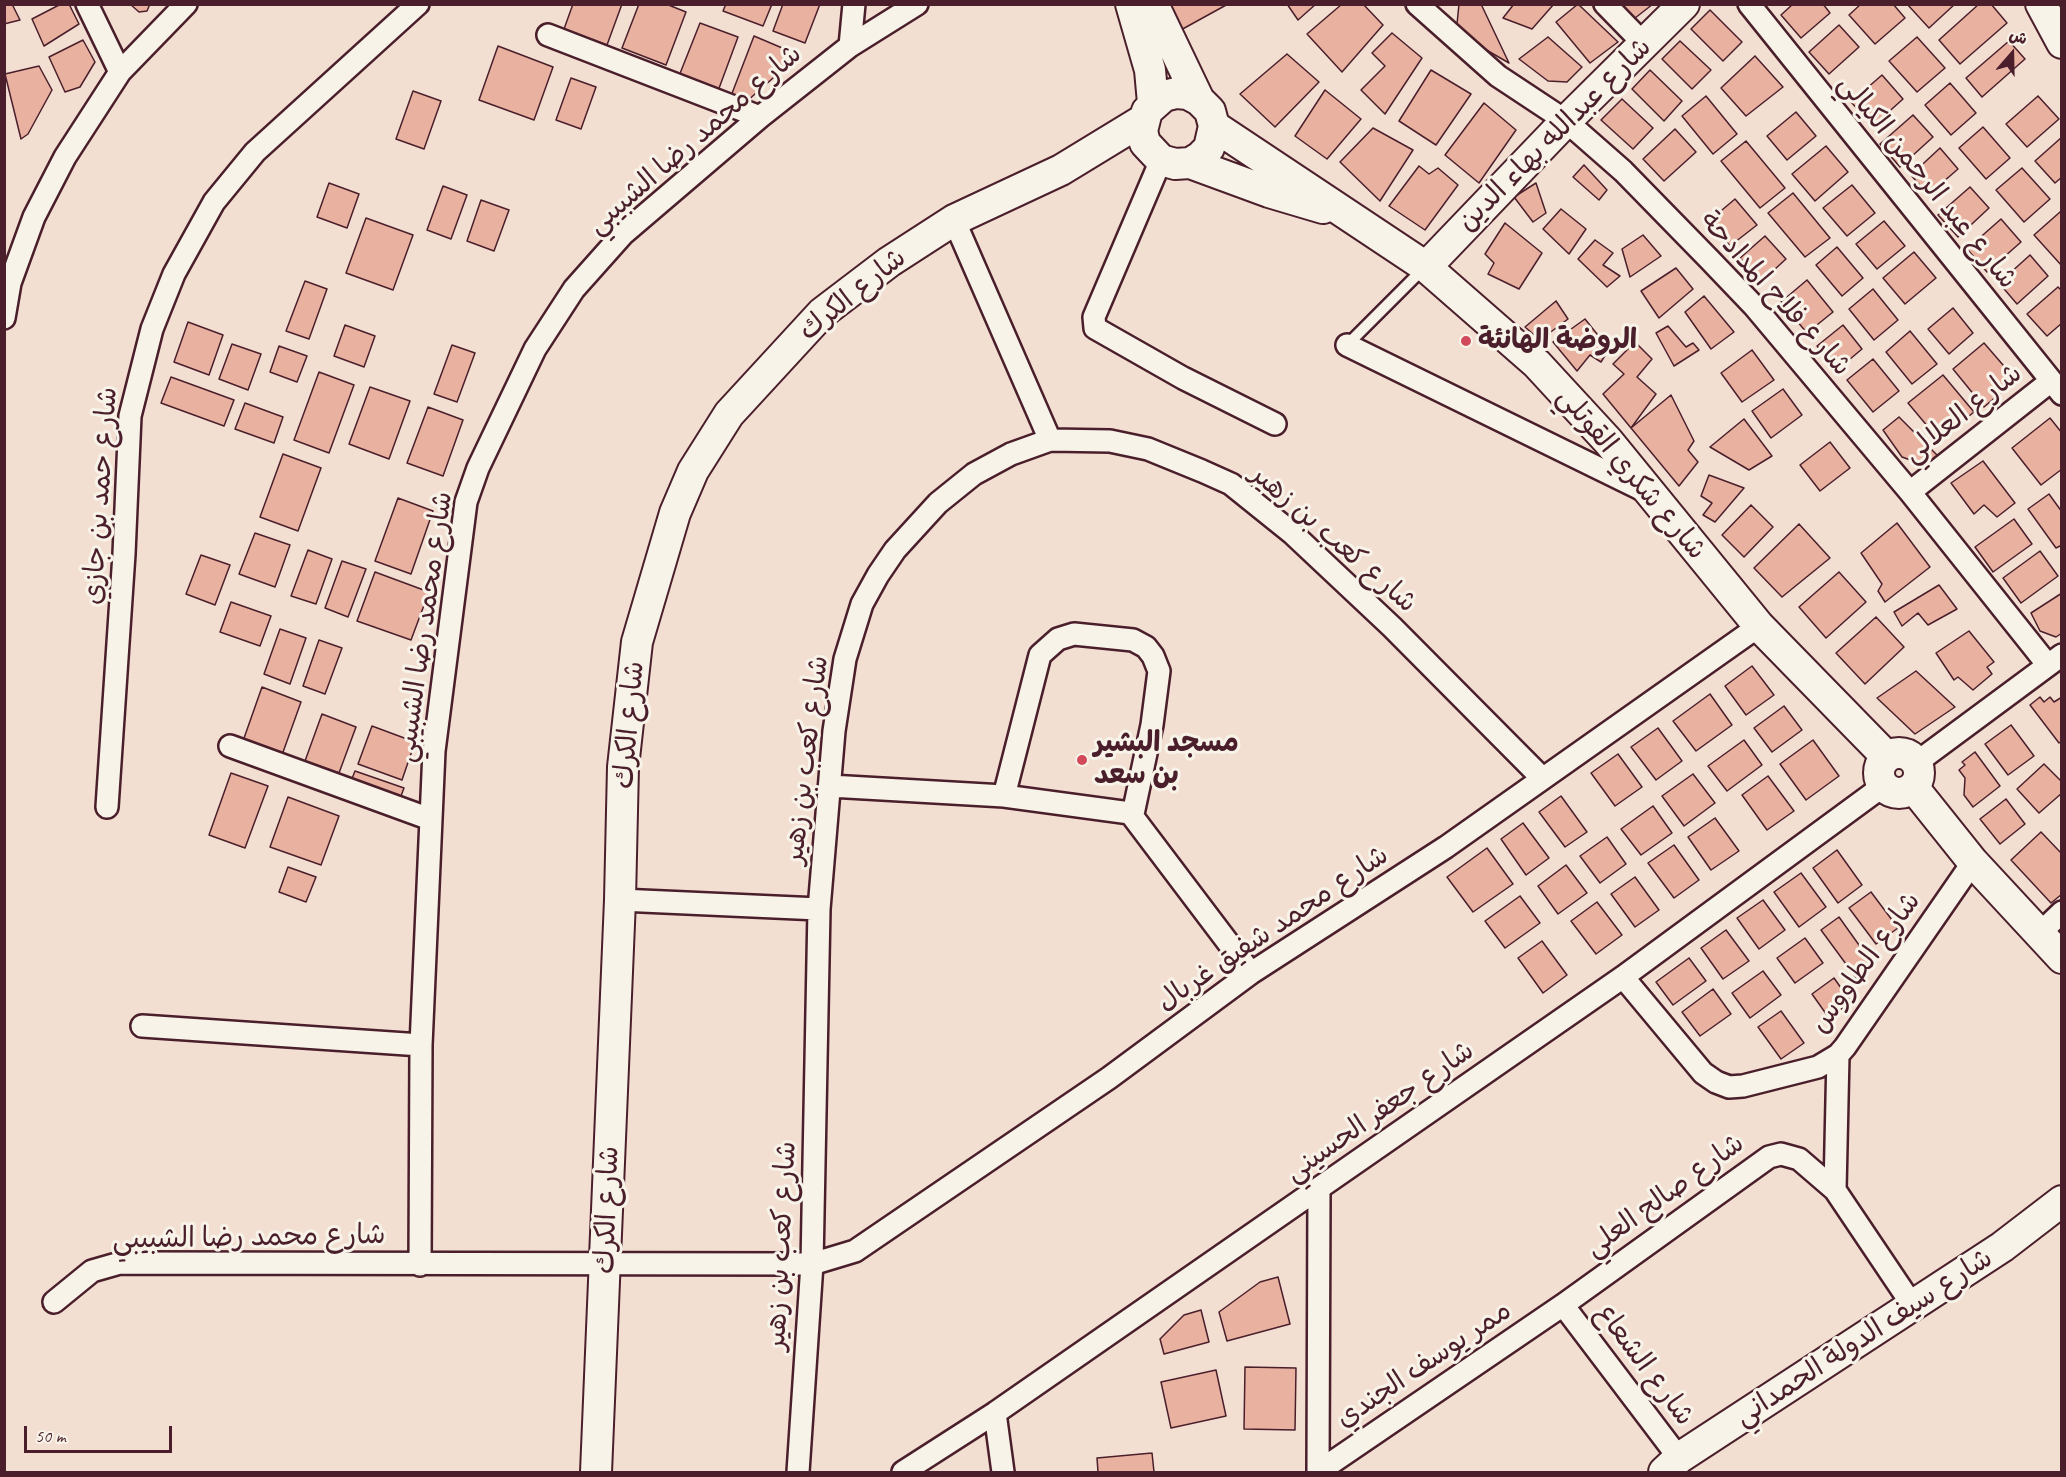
<!DOCTYPE html>
<html>
<head>
<meta charset="utf-8">
<style>
	body { margin:0 }
	#map { position:relative; width:2066px; height:1477px; overflow:hidden; background:#f3dfd2; font-family:Caveat,"Playpen Sans Arabic",sans-serif }
	canvas { display:block }
	.frame { position:absolute; inset:0; border:6px solid #4a1f2b; pointer-events:none }
	.north { position:absolute; left:1982px; top:24px; width:60px; height:60px; -webkit-text-stroke:4px #f7f3e8; paint-order:stroke; rotate:20deg; font-size:16px; font-weight:700; line-height:24px; text-align:center; color:#4a1f2b }
	.north::after { content:''; display:block; margin:auto; width:21px; height:27px; background:#4a1f2b; clip-path:polygon(50% 0,100% 100%,50% 72%,0 100%) }
	.scale { position:absolute; left:24px; top:1426px; width:148px; height:27px; box-sizing:border-box; border:3px solid #4a1f2b; border-top:0; padding-left:8px; font-size:18px; line-height:21px; white-space:nowrap; color:#4a1f2b; -webkit-text-stroke:4px #f7f3e8; paint-order:stroke }
</style>
</head>
<body>
<div id="map">
<canvas width="2066" height="1477"></canvas>
<div class="frame"></div>
<div class="north">ش</div>
<div class="scale">50 m</div>
</div>
<script>
const c = document.querySelector('canvas').getContext('2d');
c.lineJoin = 'round';
function fillPath(path, color) { c.fillStyle = color; c.fill(path, 'evenodd'); }
const toPath = rows => new Path2D(rows.map(r => 'M' + r).join(''));
function strokePath(path, color, width, dash) { c.strokeStyle = color; c.lineWidth = width; c.lineCap = dash ? 'butt' : 'round'; c.setLineDash(dash || []); c.stroke(path); }
function drawText(font, color, halo, rows, align = 'center') {
  c.font = font + ' Caveat,"Playpen Sans Arabic",sans-serif'; c.lineWidth = 6; c.setLineDash([]); c.textBaseline = 'middle'; c.strokeStyle = halo; c.fillStyle = color; for (const [text, x, y, turn = 0] of rows) {
    c.save(); c.translate(x, y); c.rotate((+turn || 0) * Math.PI / 180); c.textAlign = isNaN(turn) ? turn : align; if (halo) c.strokeText(text, 0, 0); c.fillText(text, 0, 0); c.restore();
  }
}
const building = toPath([
	[4,4,12,4,20,20,4,24,4,4],
	[61,4,69,4,79,24,44,46,32,19,61,4],
	[130,4,150,4,147,11,139,12,130,4],
	[573,4,622,4,607,45,564,29,573,4],
	[639,4,666,4,686,12,666,65,622,48,639,4],
	[726,4,772,4,763,26,723,11,726,4],
	[783,4,820,4,805,43,773,31,783,4],
	[1164,4,1228,4,1179,31,1164,4],
	[1287,4,1316,4,1298,20,1287,4],
	[1342,4,1363,4,1383,25,1342,72,1307,34,1342,4],
	[1459,4,1481,4,1509,63,1476,44,1457,24,1459,4],
	[1514,4,1554,4,1532,29,1503,18,1514,4],
	[1578,4,1618,42,1590,63,1556,22,1578,4],
	[1614,4,1653,4,1630,22,1614,4],
	[1793,4,1823,4,1830,13,1801,38,1781,15,1793,4],
	[1861,4,1893,4,1905,18,1875,44,1849,15,1861,4],
	[1907,4,1955,4,1929,28,1907,4],
	[1979,4,1991,4,2007,23,1960,64,1939,40,1979,4],
	[1710,10,1742,42,1723,61,1691,29,1710,10],
	[700,23,738,37,718,91,679,76,700,23],
	[1839,25,1859,47,1829,74,1809,52,1839,25],
	[1392,33,1422,58,1385,114,1361,90,1385,66,1372,53,1392,33],
	[754,36,794,53,790,63,746,102,731,96,754,36],
	[1548,37,1582,67,1567,82,1548,81,1519,59,1548,37],
	[1917,37,1945,68,1917,92,1889,61,1917,37],
	[83,40,95,62,80,87,65,92,49,57,83,40],
	[1680,41,1711,70,1692,89,1662,59,1680,41],
	[2009,41,2025,59,1982,97,1966,78,2009,41],
	[498,46,553,67,534,120,479,100,498,46],
	[1287,54,1319,82,1275,127,1240,94,1287,54],
	[1755,56,1783,87,1746,116,1721,88,1755,56],
	[39,66,52,90,28,134,21,139,5,74,39,66],
	[1431,70,1471,94,1436,145,1399,121,1431,70],
	[1650,70,1682,101,1664,121,1632,89,1650,70],
	[1882,75,1903,99,1873,126,1851,102,1882,75],
	[571,78,596,87,581,129,556,120,571,78],
	[1950,83,1976,113,1951,135,1925,105,1950,83],
	[1325,90,1361,119,1327,159,1295,136,1325,90],
	[413,91,441,101,424,149,396,139,413,91],
	[1706,96,1737,134,1713,154,1682,116,1706,96],
	[2038,96,2059,119,2027,147,2006,124,2038,96],
	[1622,99,1653,128,1633,149,1601,120,1622,99],
	[1484,103,1516,130,1479,183,1445,155,1484,103],
	[1796,112,1816,136,1787,160,1767,136,1796,112],
	[1913,115,1933,137,1900,167,1880,144,1913,115],
	[1983,127,2010,158,1986,179,1959,148,1983,127],
	[1373,128,1413,150,1380,201,1340,162,1373,128],
	[1675,129,1696,152,1664,181,1643,159,1675,129],
	[2062,137,2062,177,2055,183,2035,161,2062,137],
	[1746,141,1785,188,1760,208,1721,161,1746,141],
	[1826,146,1848,172,1815,201,1792,174,1826,146],
	[1940,148,1958,169,1928,195,1911,175,1940,148],
	[1584,165,1607,190,1599,200,1573,177,1584,165],
	[1419,166,1429,174,1438,168,1458,185,1425,230,1389,206,1419,166],
	[2022,168,2050,199,2024,222,1996,190,2022,168],
	[329,183,359,194,347,228,317,217,329,183],
	[1536,183,1546,213,1533,222,1514,197,1536,183],
	[1852,185,1875,213,1847,236,1823,208,1852,185],
	[443,186,467,195,451,239,427,230,443,186],
	[1970,187,1989,208,1958,237,1938,215,1970,187],
	[1793,193,1830,238,1805,257,1768,213,1793,193],
	[1735,199,1757,225,1730,246,1709,221,1735,199],
	[481,200,509,210,494,251,467,241,481,200],
	[1561,209,1586,229,1569,254,1543,229,1561,209],
	[2060,212,2062,214,2062,266,2034,235,2060,212],
	[366,218,413,235,393,290,346,273,366,218],
	[2001,219,2021,242,1987,272,1967,249,2001,219],
	[1884,221,1905,246,1877,269,1856,244,1884,221],
	[1505,223,1542,253,1519,289,1488,274,1494,263,1485,254,1505,223],
	[1643,235,1661,256,1630,277,1622,249,1643,235],
	[1765,236,1786,259,1762,281,1740,258,1765,236],
	[1595,240,1613,253,1603,265,1620,276,1607,287,1578,259,1595,240],
	[1837,247,1863,278,1842,296,1816,265,1837,247],
	[1914,252,1936,278,1905,304,1883,278,1914,252],
	[2030,255,2048,276,2017,304,1999,283,2030,255],
	[1676,268,1693,289,1659,318,1641,291,1676,268],
	[1807,280,1833,312,1807,333,1781,302,1807,280],
	[305,281,327,289,309,339,286,331,305,281],
	[2058,287,2062,291,2062,323,2047,336,2027,314,2058,287],
	[1873,289,1898,320,1874,340,1849,309,1873,289],
	[1704,296,1734,332,1711,349,1685,312,1704,296],
	[1556,301,1568,319,1540,340,1525,327,1556,301],
	[1953,308,1973,333,1949,354,1928,329,1953,308],
	[1585,319,1609,349,1601,362,1590,355,1577,371,1553,342,1585,319],
	[188,322,223,335,209,375,174,362,188,322],
	[345,325,375,336,364,367,334,356,345,325],
	[1843,325,1862,349,1837,370,1817,346,1843,325],
	[1668,326,1686,347,1693,343,1699,350,1674,366,1656,333,1668,326],
	[1910,331,1937,364,1912,384,1886,352,1910,331],
	[1635,342,1652,359,1637,377,1656,394,1631,428,1603,394,1624,374,1613,364,1635,342],
	[1984,343,2016,380,1984,407,1953,369,1984,343],
	[232,344,261,354,248,390,219,379,232,344],
	[452,345,475,353,457,402,434,394,452,345],
	[279,346,307,356,297,382,270,372,279,346],
	[1752,350,1774,380,1742,402,1721,373,1752,350],
	[1873,359,1899,391,1873,412,1847,380,1873,359],
	[319,372,354,385,329,453,294,440,319,372],
	[1943,375,1974,412,1939,440,1908,403,1943,375],
	[171,377,234,400,224,426,161,403,171,377],
	[370,387,410,401,389,459,349,444,370,387],
	[1783,389,1802,415,1771,438,1752,411,1783,389],
	[1671,395,1694,441,1688,450,1698,462,1679,486,1631,428,1671,395],
	[245,403,283,417,274,443,235,429,245,403],
	[428,407,463,420,443,476,407,463,428,407],
	[1899,417,1940,458,1927,466,1902,457,1883,430,1899,417],
	[2050,418,2062,433,2062,469,2041,485,2012,448,2050,418],
	[1744,419,1772,456,1749,470,1710,447,1744,419],
	[1830,442,1850,468,1820,491,1800,465,1830,442],
	[283,454,321,468,298,531,260,517,283,454],
	[1983,461,2015,503,1997,517,1984,505,1974,514,1951,483,1983,461],
	[1709,475,1744,488,1715,522,1703,515,1712,503,1701,496,1709,475],
	[2049,494,2062,512,2062,545,2056,548,2028,509,2049,494],
	[398,498,433,511,411,574,375,561,398,498],
	[1751,505,1773,527,1744,557,1722,535,1751,505],
	[2014,519,2032,544,1993,572,1975,547,2014,519],
	[1897,523,1930,567,1885,602,1878,591,1882,584,1861,553,1897,523],
	[1799,524,1830,558,1782,597,1754,568,1799,524],
	[255,533,290,545,275,587,239,574,255,533],
	[308,550,332,559,316,604,291,596,308,550],
	[2040,551,2058,576,2021,603,2003,578,2040,551],
	[201,555,230,565,215,605,186,594,201,555],
	[342,561,366,569,348,617,325,608,342,561],
	[375,572,429,592,411,640,357,621,375,572],
	[1839,572,1866,602,1826,638,1799,607,1839,572],
	[1939,585,1957,609,1928,625,1918,613,1902,626,1894,612,1939,585],
	[2062,593,2062,633,2056,637,2040,631,2031,613,2062,593],
	[231,602,271,616,260,646,220,632,231,602],
	[1876,617,1904,647,1865,684,1836,653,1876,617],
	[280,629,306,638,290,684,264,674,280,629],
	[1969,631,1994,662,1987,667,1992,674,1973,690,1958,677,1954,680,1936,653,1969,631],
	[319,640,342,648,325,694,303,686,319,640],
	[1752,666,1774,695,1746,715,1725,686,1752,666],
	[1916,671,1955,707,1915,734,1877,698,1916,671],
	[262,687,301,702,282,755,243,741,262,687],
	[1710,694,1732,725,1696,751,1673,721,1710,694],
	[2040,697,2044,702,2050,697,2054,702,2062,697,2062,741,2059,743,2030,705,2040,697],
	[1784,706,1802,730,1772,752,1754,728,1784,706],
	[322,714,356,727,339,773,305,761,322,714],
	[2011,725,2034,756,2008,775,1985,744,2011,725],
	[372,726,415,742,402,780,358,764,372,726],
	[1658,728,1682,761,1656,780,1631,747,1658,728],
	[1744,740,1762,765,1727,791,1708,766,1744,740],
	[1813,740,1839,776,1806,800,1780,764,1813,740],
	[1975,752,2000,786,1973,807,1964,795,1965,778,1959,770,1965,765,1962,762,1975,752],
	[1618,754,1642,787,1615,806,1591,773,1618,754],
	[2044,764,2062,782,2062,793,2039,813,2017,789,2044,764],
	[355,771,404,788,398,804,349,786,355,771],
	[231,773,268,786,245,848,209,835,231,773],
	[1693,774,1715,803,1684,826,1662,796,1693,774],
	[1768,776,1794,811,1767,830,1742,795,1768,776],
	[1561,796,1587,832,1565,847,1539,812,1561,796],
	[288,797,339,816,321,865,270,847,288,797],
	[2006,799,2025,824,2000,844,1980,819,2006,799],
	[1653,806,1672,833,1641,855,1621,829,1653,806],
	[1715,818,1739,851,1711,870,1688,837,1715,818],
	[1523,823,1549,858,1526,875,1501,839,1523,823],
	[2041,832,2062,854,2062,894,2051,903,2011,860,2041,832],
	[1607,837,1626,864,1600,883,1580,856,1607,837],
	[1674,845,1699,880,1674,898,1648,863,1674,845],
	[1487,848,1513,884,1473,912,1447,877,1487,848],
	[1837,850,1862,885,1838,903,1813,868,1837,850],
	[1566,865,1587,893,1558,914,1538,886,1566,865],
	[288,867,316,877,306,902,279,892,288,867],
	[1801,873,1826,907,1799,927,1774,892,1801,873],
	[1635,877,1659,910,1635,927,1611,894,1635,877],
	[1871,892,1898,928,1876,944,1849,908,1871,892],
	[1520,896,1540,923,1505,948,1485,921,1520,896],
	[1763,900,1785,930,1759,949,1737,918,1763,900],
	[1597,902,1622,935,1596,954,1571,921,1597,902],
	[1839,917,1874,966,1857,979,1821,930,1839,917],
	[1726,930,1749,961,1723,979,1701,948,1726,930],
	[1805,938,1823,963,1795,983,1777,958,1805,938],
	[1542,941,1567,975,1543,993,1518,958,1542,941],
	[1689,958,1706,981,1673,1005,1656,982,1689,958],
	[1763,971,1781,995,1750,1018,1732,993,1763,971],
	[1834,978,1851,1002,1829,1018,1812,994,1834,978],
	[1713,989,1731,1014,1700,1036,1682,1012,1713,989],
	[1781,1011,1804,1043,1781,1059,1758,1027,1781,1011],
	[1278,1277,1290,1324,1227,1341,1219,1312,1260,1282,1278,1277],
	[1201,1310,1209,1342,1164,1354,1160,1339,1184,1315,1201,1310],
	[1245,1367,1296,1368,1295,1430,1244,1429,1245,1367],
	[1216,1370,1226,1416,1171,1428,1161,1382,1216,1370],
	[1152,1453,1154,1472,1098,1472,1097,1458,1152,1453]
]);
fillPath(building, '#e9b1a0');
strokePath(building, '#4a1f2b', 1.5);
const lane = toPath([
	[1347,345,1423,269]
]);
const street = toPath([
	[87,4,120,72],
	[1417,4,1498,76,1566,121,1623,171,1709,259,1754,306,1910,492,2047,664],
	[1605,4,1644,44],
	[1749,4,2062,394],
	[548,35,760,117],
	[850,46,854,4],
	[1161,160,1094,317,1095,328,1183,378,1275,424],
	[954,220,1050,440],
	[4,318,10,283,34,217,65,157,120,72,186,4],
	[1347,345,1643,490],
	[1910,492,2051,381],
	[230,746,430,819],
	[1916,763,2062,655],
	[830,786,1004,796,1130,813,1251,973],
	[1004,796,1040,655,1058,639,1074,634,1133,640,1146,647,1153,656,1159,671,1152,725,1133,814],
	[107,807,124,554,130,416,152,329,174,274,214,202,255,152,418,4],
	[620,900,819,909],
	[2039,934,2062,912],
	[1623,977,1703,1073,1716,1082,1729,1087,1743,1086,1818,1067,1838,1055,1845,1047,1973,862],
	[142,1026,421,1045],
	[1835,1190,1838,1055],
	[420,1265,421,1045,434,751,466,502,478,468,535,349,574,289,623,234,760,117,850,46,917,4],
	[54,1302,92,1271,120,1263,812,1264,855,1251,1109,1078,1251,973,1446,847,1759,626],
	[1563,1305,1679,1458],
	[995,1413,1003,1472],
	[798,1472,812,1264,819,909,834,731,845,659,862,604,878,575,895,550,938,503,974,474,1011,454,1050,440,1110,441,1148,449,1202,471,1231,484,1292,533,1392,627,1542,778],
	[903,1472,995,1413,1623,977,1883,786],
	[1318,1472,1563,1305,1769,1157,1781,1154,1799,1159,1835,1190,1913,1306],
	[1318,1472,1319,1190]
]);
const secondary = toPath([
	[1131,4,1150,70,1153,103],
	[1153,4,1199,100,1210,111,1214,126,1209,148,1200,157,1190,163,1175,164,1161,160,1145,143,1142,131,1147,111,1164,96,1176,93,1188,94,1199,100],
	[2041,4,2062,43],
	[1214,126,1426,267,1537,364,1608,441,1759,626,1886,756],
	[1190,163,1269,192,1323,208],
	[1426,267,1566,121,1684,4],
	'1879 773a20 20 0 1 1 40 0a20 20 0 1 1-40 0Z',
	[1913,787,1973,862,2062,958],
	[596,1472,620,900,623,767,637,642,675,513,693,471,729,414,822,313,889,262,954,220,1061,170,1143,120],
	[1664,1472,1679,1458,2002,1247,2062,1201]
]);
strokePath(lane, '#4a1f2b', 15);
strokePath(street, '#4a1f2b', 26);
strokePath(secondary, '#4a1f2b', 34);
strokePath(lane, '#f7f3e8', 10);
strokePath(street, '#f7f3e8', 21);
strokePath(secondary, '#f7f3e8', 30);
for (const [x, y, r, color] of [
	[1466,341,6,"#d1495b"],
	[1082,760,6,"#d1495b"]
]) { const dot = new Path2D(); dot.arc(x, y, r, 0, 2 * Math.PI); c.fillStyle = color; c.fill(dot); strokePath(dot, '#f7f3e8', 2); }
drawText('28px', '#4a1f2b', '#f7f3e8', [
	["شارع عبدالله بهاء الدين",1555,135,-45],
	["شارع محمد رضا الشبيبي",695,140,-41],
	["شارع عبد الرحمن الكيالي",1927,182,51],
	["شارع فلاح المدادحة",1775,294,48],
	["شارع الكرك",853,295,-39],
	["شارع العلالي",1963,414,-38],
	["شارع شكري القوتلي",1631,474,50],
	["شارع حمد بن جازي",101,496,-86],
	["شارع كعب بن زهير",1333,539,41],
	["شارع محمد رضا الشبيبي",425,627,-82],
	["شارع الكرك",630,725,-85],
	["شارع كعب بن زهير",807,760,-83],
	["شارع محمد شفيق غربال",1273,929,-34],
	["شارع الطاووس",1866,963,-54],
	["شارع جعفر الحسيني",1380,1112,-35],
	["شارع صالح العلي",1665,1196,-36],
	["شارع الكرك",608,1210,-88],
	["شارع محمد رضا الشبيبي",249,1238,-1],
	["شارع كعب بن زهير",782,1246,-87],
	["شارع سيف الدولة الحمداني",1864,1338,-33],
	["ممر يوسف الجندي",1424,1365,-34],
	["شارع الشعاع",1644,1365,53]
]);
drawText('bold 28px', '#4a1f2b', '#f7f3e8', [
	["الروضة الهانئة",1478,341],
	["مسجد البشير",1094,744],
	["بن سعد",1094,776]
], 'left');
</script>
</body>
</html>
